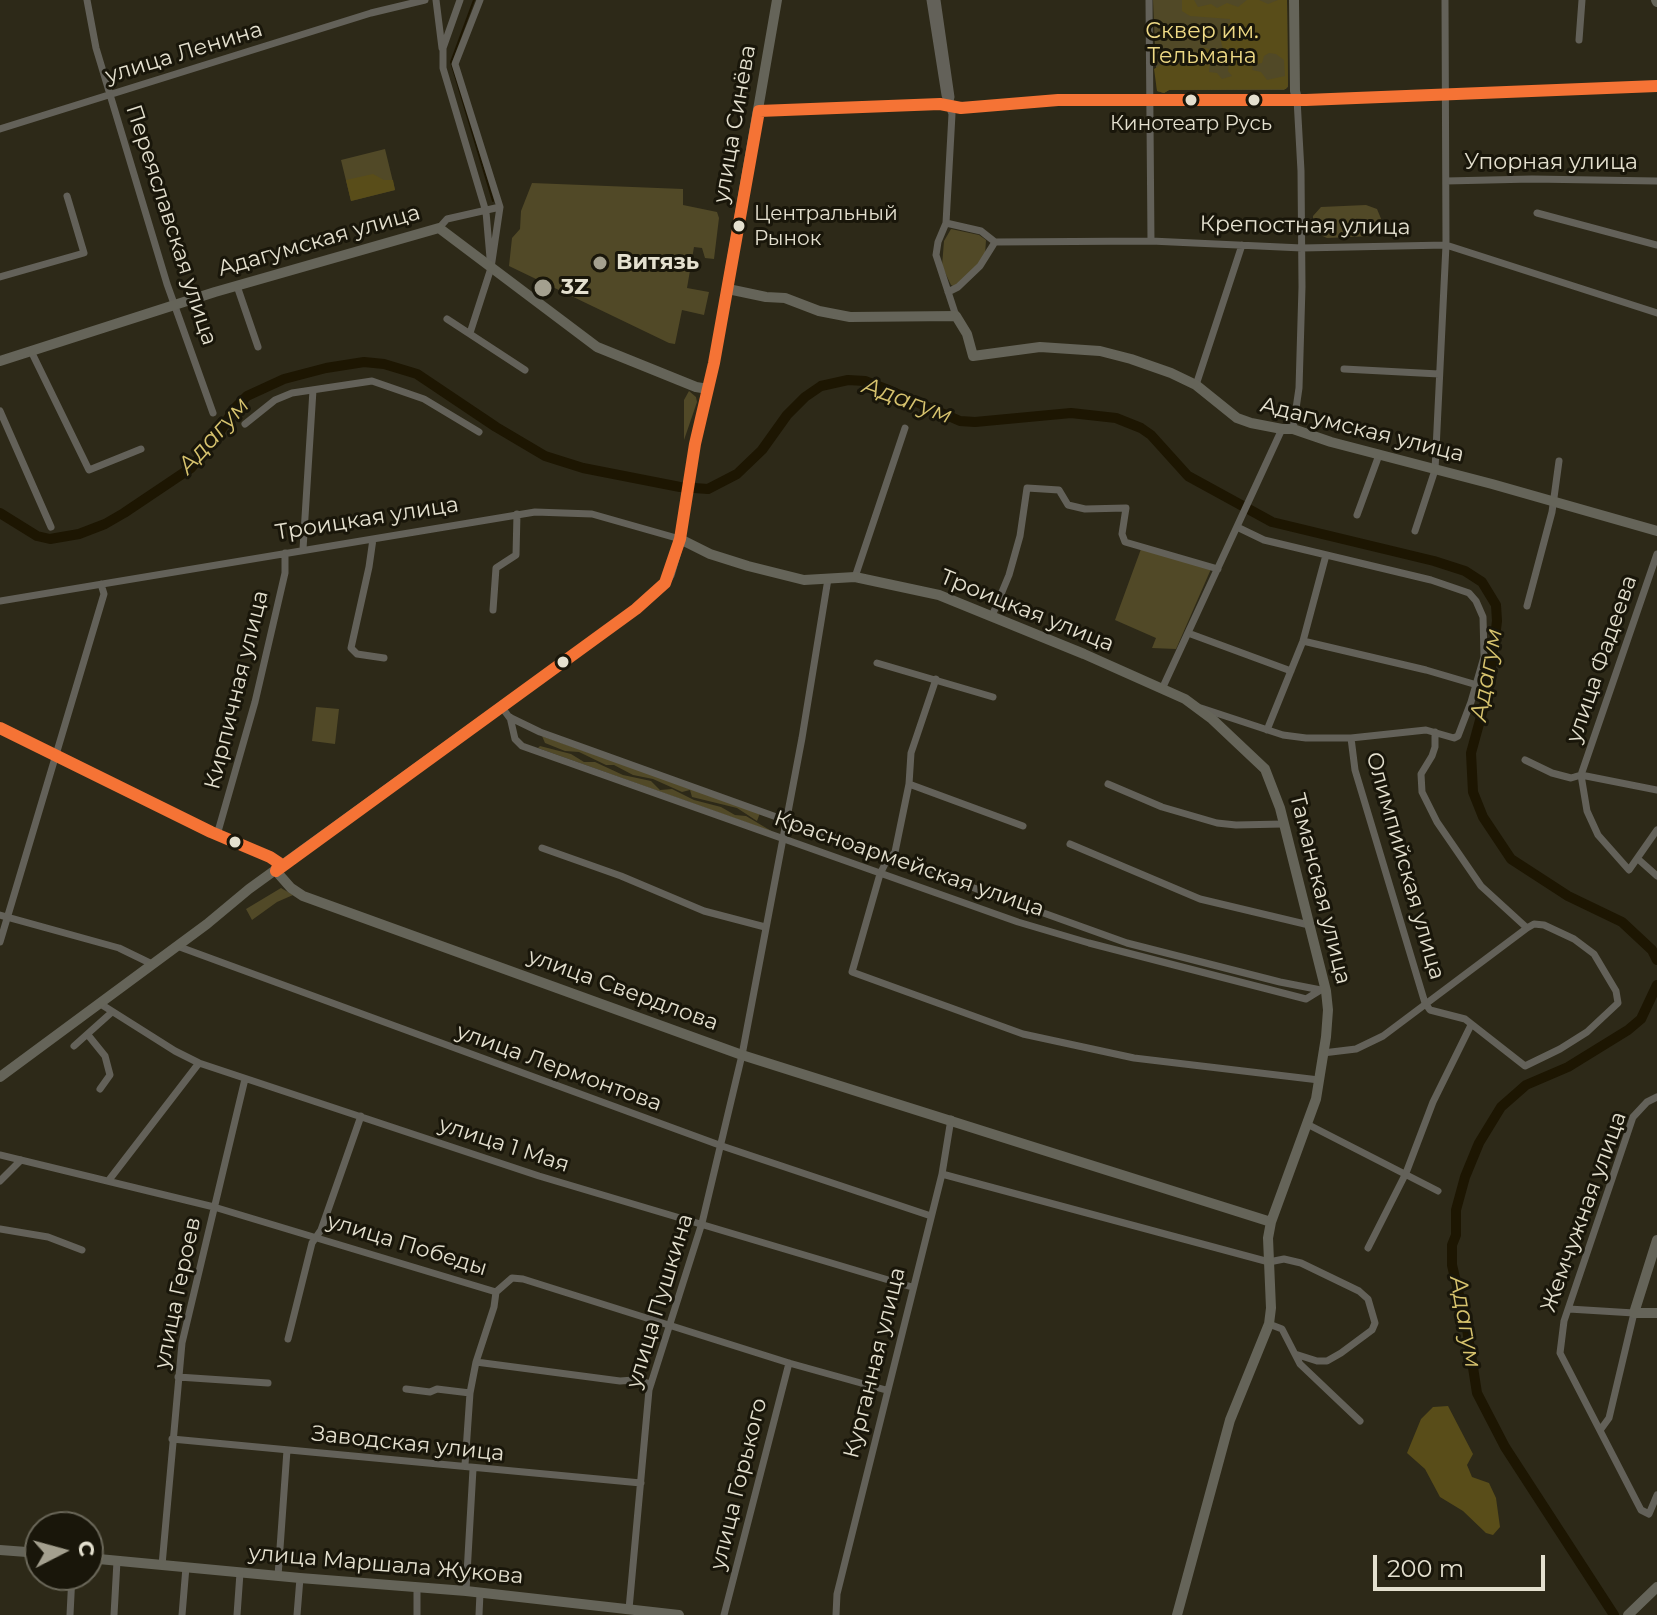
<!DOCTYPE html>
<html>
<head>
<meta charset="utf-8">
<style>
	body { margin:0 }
	#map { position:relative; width:1657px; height:1615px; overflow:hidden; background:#2d2918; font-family:Montserrat,sans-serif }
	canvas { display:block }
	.north { position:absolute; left:24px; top:1511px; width:80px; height:80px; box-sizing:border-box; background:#19160a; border:2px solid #6a6759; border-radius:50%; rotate:84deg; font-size:22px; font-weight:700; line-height:32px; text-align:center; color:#e4e0cf }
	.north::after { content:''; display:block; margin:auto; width:28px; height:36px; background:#a4a08f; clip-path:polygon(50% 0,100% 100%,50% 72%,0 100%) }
	.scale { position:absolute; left:1373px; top:1555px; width:172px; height:36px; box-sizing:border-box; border:4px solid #e4e0cf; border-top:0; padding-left:10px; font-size:24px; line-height:28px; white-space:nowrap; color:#e4e0cf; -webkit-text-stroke:6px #19160a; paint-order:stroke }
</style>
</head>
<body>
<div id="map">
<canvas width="1657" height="1615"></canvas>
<div class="north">С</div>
<div class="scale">200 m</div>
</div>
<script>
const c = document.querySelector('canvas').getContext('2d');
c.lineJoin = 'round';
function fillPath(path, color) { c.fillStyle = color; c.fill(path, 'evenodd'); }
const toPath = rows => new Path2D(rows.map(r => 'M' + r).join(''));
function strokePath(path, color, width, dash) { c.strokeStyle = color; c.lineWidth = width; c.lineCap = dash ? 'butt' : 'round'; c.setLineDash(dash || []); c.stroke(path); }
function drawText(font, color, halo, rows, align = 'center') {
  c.font = font + ' Montserrat,sans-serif'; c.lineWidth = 6; c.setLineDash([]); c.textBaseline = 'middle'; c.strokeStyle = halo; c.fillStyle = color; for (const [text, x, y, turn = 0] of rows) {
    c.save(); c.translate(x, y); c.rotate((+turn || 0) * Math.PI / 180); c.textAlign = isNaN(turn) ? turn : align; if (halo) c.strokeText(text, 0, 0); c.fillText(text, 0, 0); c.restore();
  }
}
fillPath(toPath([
	[1153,0,1287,0,1288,87,1284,90,1169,90,1164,93,1157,91],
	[385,149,395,190,351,201,341,160],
	[532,183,683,189,683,205,717,212,719,218,714,259,705,258,702,248,694,247,687,288,709,292,704,315,682,310,675,344,669,343,509,266,512,238,520,229,521,211],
	[1366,205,1377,209,1382,221,1380,227,1372,236,1327,238,1316,233,1313,228,1313,216,1321,207],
	[951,229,979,235,986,240,985,255,975,269,955,287,951,285,942,266,944,241],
	[689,391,696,397,697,402,684,440,684,400],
	[1141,549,1211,569,1176,649,1152,648,1156,638,1115,620],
	[316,707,339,709,335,744,312,741],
	[542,736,760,813,757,821,737,808,692,797,690,790,682,792,653,779,633,775,614,765,606,765,579,752,565,751,545,743],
	[540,746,571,754,584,762,595,762,623,775,651,781,660,790,672,789,694,800,721,807,735,815,746,816,773,832,538,748],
	[281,888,293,895,277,902,252,920,246,909]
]), '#514927');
fillPath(toPath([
	[1182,0,1194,0,1198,7,1211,4,1217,8,1227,3,1238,7,1247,0,1259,0,1268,4,1278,0,1287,0,1288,85,1286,89,1169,90,1164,93,1157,91,1154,69,1173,57,1178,64,1183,65,1187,63,1187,54,1196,54,1203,47,1211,50,1209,72,1217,73,1222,79,1232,76,1228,71,1230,56,1238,53,1235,50,1223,49,1220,38,1223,27,1230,23,1230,19,1190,16,1182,11],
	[1269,53,1276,54,1284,60,1285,76,1267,80,1261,72,1252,70,1253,65,1262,63,1264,56],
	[373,174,384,180,393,180,395,190,351,201,346,180],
	[1448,1406,1473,1454,1467,1465,1472,1477,1489,1483,1496,1498,1500,1527,1493,1535,1486,1533,1463,1511,1440,1497,1425,1469,1407,1453,1421,1419,1433,1407]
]), '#594d19');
strokePath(toPath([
	[474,0,451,62,493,201]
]), '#1d1602', 2);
strokePath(toPath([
	[0,513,37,536,50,539,79,534,105,524,124,513,191,468,218,435,234,409,247,396,284,379,326,368,364,362,384,364,417,374,496,427,545,456,583,468,680,487,708,489,737,474,762,450,787,415,805,397,821,386,848,380,865,381,891,391,960,421,975,422,1071,413,1116,418,1141,428,1151,435,1188,476,1272,522,1434,561,1465,571,1482,582,1496,605,1497,621,1488,691,1471,753,1473,792,1483,817,1511,859,1568,896,1622,922,1652,950,1657,960],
	[1614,1615,1505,1447,1477,1393,1467,1329,1452,1265,1452,1245,1456,1235,1456,1210,1465,1177,1479,1143,1501,1107,1526,1085,1568,1067,1628,1030,1641,1019,1657,985]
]), '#1d1602', 10);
strokePath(toPath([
	[87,0,96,48,167,284,213,413],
	[436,0,442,48],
	[460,0,443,48,443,68,486,212,490,258],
	[930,0,945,95,952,114,946,223,938,242,936,255,956,316],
	[937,0,951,97,949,105],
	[1149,0,1151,241],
	[1579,40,1582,0],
	[0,129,371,13,425,0],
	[1446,181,1532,179,1657,181],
	[1537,213,1657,245],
	[946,223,981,231,995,242,1151,241,1302,248,1446,245,1657,313],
	[439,228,447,219,500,207],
	[0,277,84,253,67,196],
	[237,286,258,347],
	[948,292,958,287,980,266,995,242],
	[447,319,525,370],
	[470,333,491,268,500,207,455,64,480,0],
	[31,351,89,470,141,449],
	[1344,369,1439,374],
	[1196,385,1242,245],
	[0,411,51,527],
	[245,424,275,400,292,393,372,381,424,399,479,432],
	[1293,429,1299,388,1302,287,1301,171,1297,99],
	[1357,515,1379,455],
	[1415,531,1435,470,1446,245,1445,0],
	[373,539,369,567,351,648,357,654,384,658],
	[303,549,313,390],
	[1657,554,1581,775,1587,811,1598,835,1629,870,1657,830],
	[855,577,905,428],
	[0,601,535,512,592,514,680,539],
	[1527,606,1552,512,1559,461],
	[493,610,496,568,516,555,517,514],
	[992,616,1009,575,1020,536,1027,488,1059,490,1068,505,1085,509,1126,508,1122,534,1125,542,1218,569],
	[1188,633,1291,671],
	[1303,641,1426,670,1477,685],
	[877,663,993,697],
	[1162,689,1282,429],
	[501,706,509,717,540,732,1127,943,1280,982,1326,991],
	[1201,708,1283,735,1306,738,1351,738,1426,730,1454,738,1458,736,1471,702,1484,657,1483,617,1476,601,1469,593,1431,580,1264,540,1237,527],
	[510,717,515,739,522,746,1018,922,1089,943,1306,999,1319,991],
	[0,728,211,832,270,857,279,863,276,870],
	[1267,730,1303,641,1326,555],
	[1351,738,1355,770,1425,1003,1430,1010,1465,1019,1525,1066,1560,1049,1587,1032,1618,1003,1616,991,1594,954,1574,939,1544,925,1534,924,1527,928],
	[1525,760,1552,773,1571,778,1581,775,1657,790],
	[909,784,911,753,936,679],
	[1108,784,1162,807,1217,823,1236,825,1283,824],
	[1023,826,909,784,895,852,886,862,880,874,852,972,1023,1034,1134,1058,1319,1080],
	[217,835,255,702,285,573,285,553],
	[1070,844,1200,899,1309,925],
	[542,848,621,876,704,911,765,927],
	[1638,859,1657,876],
	[0,915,119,948,152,964],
	[0,942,104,594,101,584],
	[177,946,722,1146,931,1216],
	[99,1003,175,1051,199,1063,539,1176,912,1287],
	[88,1035,105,1056,110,1075,100,1089],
	[74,1046,112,1012],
	[1323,1053,1356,1049,1383,1036,1527,928,1481,886,1437,822,1422,792,1421,774,1432,756,1435,747,1435,732],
	[1657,1097,1647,1102,1633,1117,1564,1321,1560,1353,1641,1510,1649,1514,1657,1495],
	[1307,1124,1438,1191],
	[0,1155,214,1207,496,1292],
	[942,1174,1269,1262,1284,1259,1301,1263,1359,1291,1368,1299,1375,1323,1372,1330,1341,1353,1327,1361,1317,1361,1295,1354],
	[109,1180,199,1063],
	[0,1181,21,1160],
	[0,1229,48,1237,82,1250],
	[1368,1248,1406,1173,1433,1102,1471,1025],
	[496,1292,512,1278,523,1279,789,1363,886,1390],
	[1569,1309,1634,1313,1609,1418,1601,1429],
	[1269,1324,1282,1329,1300,1364,1360,1421],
	[288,1339,312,1243,321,1230,361,1116],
	[476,1362,620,1381,634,1380,651,1384],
	[178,1377,268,1383],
	[406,1389,430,1392,437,1389,470,1393],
	[172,1439,641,1483],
	[465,1465,470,1393,476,1362,494,1307,496,1292],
	[162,1565,182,1343,245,1079],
	[278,1576,287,1450],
	[466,1591,473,1469],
	[629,1609,649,1390,702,1223,742,1055,802,738,828,579],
	[70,1615,72,1575],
	[114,1615,117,1561],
	[182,1615,186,1567],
	[237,1615,240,1573],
	[297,1615,300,1578],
	[417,1615,417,1587],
	[479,1615,480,1593],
	[724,1615,789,1363],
	[836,1615,837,1594,942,1174,951,1119]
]), '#636159', 7);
strokePath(toPath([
	[1294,0,1295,91,1297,99],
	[1656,0,1657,2],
	[759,111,940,104,961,108,1058,100,1306,100,1657,86],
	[728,289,766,297,785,298,819,311,850,317,956,316,967,334,973,356,1040,347,1100,351,1131,359,1171,373,1196,385,1237,418,1251,423,1282,429,1293,429,1331,442,1492,484,1657,531],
	[0,361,215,292,439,228,597,347,696,387,708,389],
	[680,539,710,554,748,566,804,580,855,577,939,595,1084,654,1185,699,1212,719,1265,769,1280,808,1326,991,1328,1010,1326,1037,1316,1099,1271,1222,1268,1238,1271,1308,1269,1324,1230,1420,1177,1615],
	[276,871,291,888,303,896,742,1055,1271,1222],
	[0,1077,207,924,249,889,636,609,665,583,670,574,680,539,695,444,714,363,777,0],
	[1657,1240,1634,1313,1657,1313],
	[0,1550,40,1553],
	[88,1558,300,1578,466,1591,679,1615],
	[1628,1615,1657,1587]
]), '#656459', 10);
strokePath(toPath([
	[0,728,211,832,270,857,279,863,276,871],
	[276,871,636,609,665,583,680,539,695,444,714,363,759,111,940,104,961,108,1058,100,1306,100,1657,86]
]), '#f57335', 12);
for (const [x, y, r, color] of [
	[1191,100,7,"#e4e0cf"],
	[1254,100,7,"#e4e0cf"],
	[739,226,7,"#e4e0cf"],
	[600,263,8,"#a4a08f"],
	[543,288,10,"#a4a08f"],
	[563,662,7,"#e4e0cf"],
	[235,842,7,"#e4e0cf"]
]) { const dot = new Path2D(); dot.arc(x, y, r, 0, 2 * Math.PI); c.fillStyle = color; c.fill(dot); strokePath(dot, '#19160a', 3); }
drawText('20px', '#e4e0cf', '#19160a', [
	["Кинотеатр Русь",1191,124],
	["Центральный",754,214,"left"],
	["Рынок",754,239,"left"]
]);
drawText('22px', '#eed985', '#19160a', [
	["Сквер им.",1202,32],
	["Тельмана",1202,57]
]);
drawText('22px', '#e4e0cf', '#19160a', [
	["улица Ленина",184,53,-17],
	["улица Синёва",735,124,-80],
	["Упорная улица",1551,163],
	["Переяславская улица",171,225,72],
	["Крепостная улица",1305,226,1],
	["Адагумская улица",319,241,-16],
	["Адагумская улица",1362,430,14],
	["Троицкая улица",367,519,-9],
	["Троицкая улица",1027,611,22],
	["улица Фадеева",1602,659,-71],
	["Кирпичная улица",237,690,-76],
	["Красноармейская улица",909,864,19],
	["Олимпийская улица",1405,866,74],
	["Таманская улица",1320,889,76],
	["улица Свердлова",623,990,20],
	["улица Лермонтова",559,1068,20],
	["улица 1 Мая",504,1145,18],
	["Жемчужная улица",1584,1212,-70],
	["улица Победы",407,1245,17],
	["улица Героев",178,1293,-78],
	["улица Пушкина",660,1301,-73],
	["Курганная улица",875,1363,-76],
	["Заводская улица",408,1444,6],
	["улица Горького",739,1484,-76],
	["улица Маршала Жукова",386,1565,5]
]);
drawText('bold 22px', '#e4e0cf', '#19160a', [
	["Витязь",616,263],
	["3Z",561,288]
], 'left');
drawText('italic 24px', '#d7c36e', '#19160a', [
	["Адагум",907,401,20],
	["Адагум",214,436,-48],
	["Адагум",1487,675,-80],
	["Адагум",1465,1322,80]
]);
</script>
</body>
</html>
